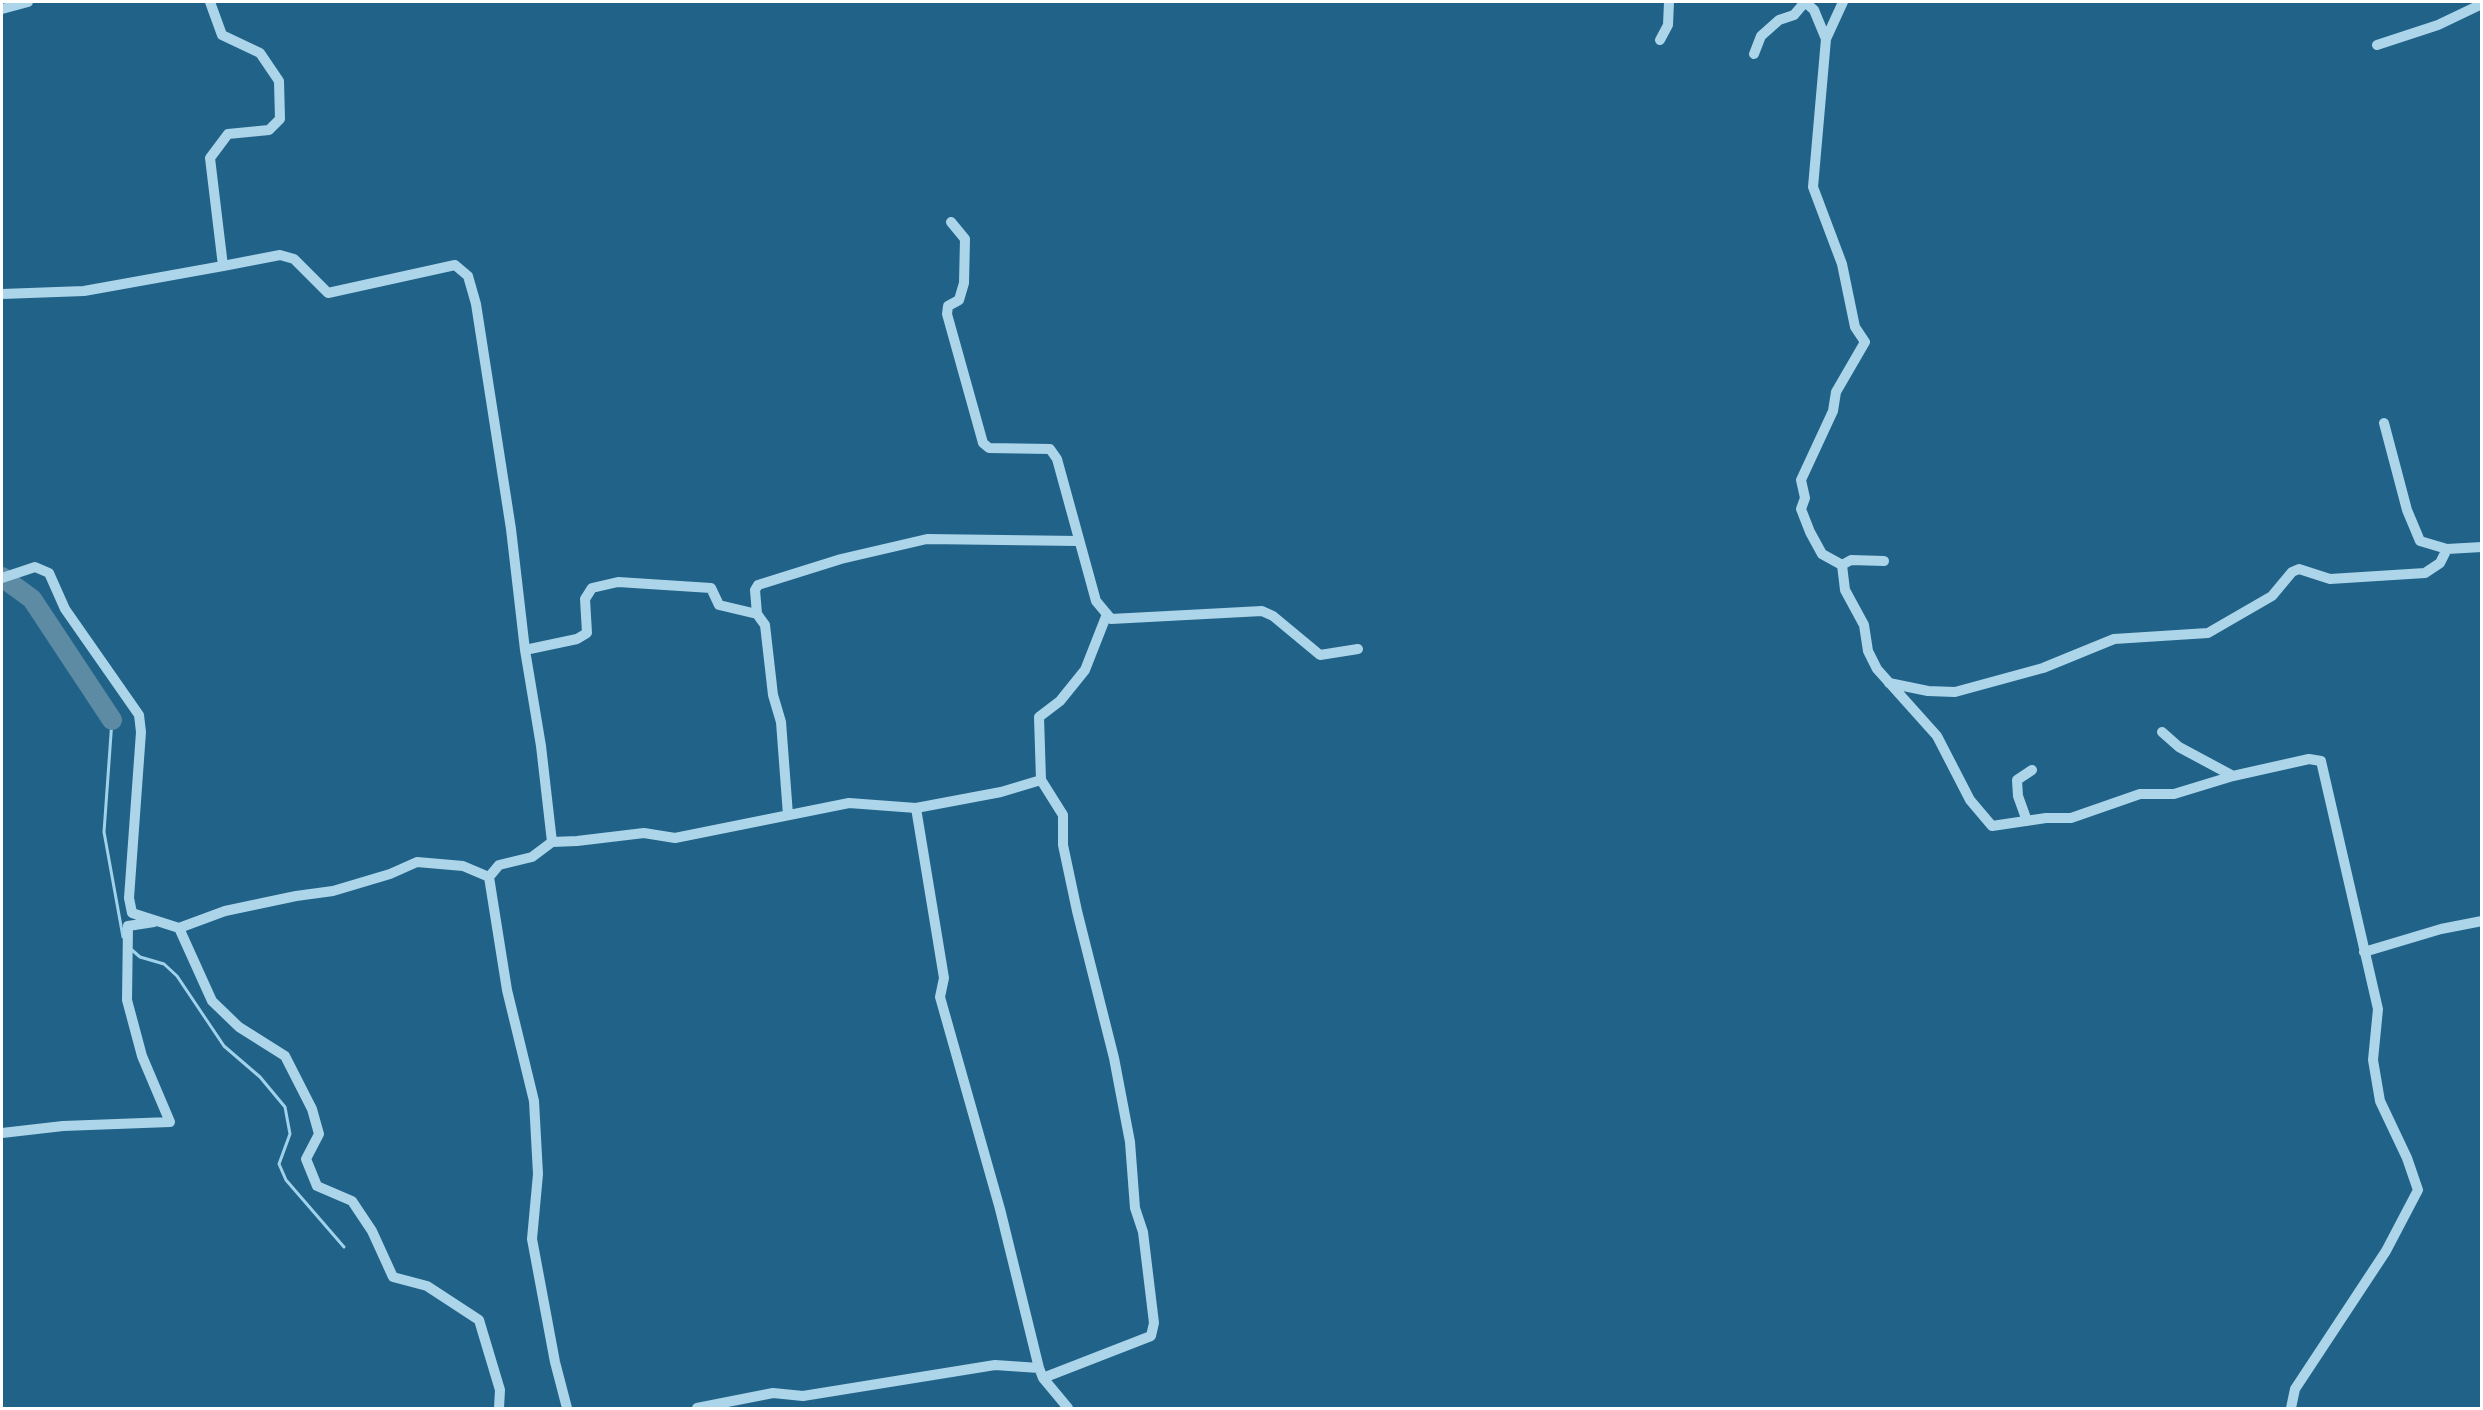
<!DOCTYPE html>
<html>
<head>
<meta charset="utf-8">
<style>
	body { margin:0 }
	#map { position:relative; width:2483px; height:1410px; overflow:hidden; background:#216388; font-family:"Work Sans",sans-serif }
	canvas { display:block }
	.frame { position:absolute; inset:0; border:3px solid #fff; pointer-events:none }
</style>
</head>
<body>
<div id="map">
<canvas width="2483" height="1410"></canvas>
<div class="frame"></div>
</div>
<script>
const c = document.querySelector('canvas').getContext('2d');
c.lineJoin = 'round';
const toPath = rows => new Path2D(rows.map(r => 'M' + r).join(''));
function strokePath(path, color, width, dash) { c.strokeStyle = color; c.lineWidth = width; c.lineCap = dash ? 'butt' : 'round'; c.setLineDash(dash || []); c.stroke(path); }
strokePath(toPath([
	[112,720,104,832,123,937],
	[132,950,140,957,164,964,177,976,224,1046,260,1077,285,1107,290,1134,279,1164,286,1180,344,1247]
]), '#a0d2eb', 3);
strokePath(toPath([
	[2,577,32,599,112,720]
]), '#5e8ba4', 20);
strokePath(toPath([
	[210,2,222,35,260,53,279,81,280,119,269,130,228,134,210,158,223,266,280,255,294,259,328,293,455,265,468,276,476,304,511,529,525,650,541,746,552,842,532,857,499,865,489,877,507,990,534,1101,538,1174,532,1239,555,1362,567,1408],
	[2,9,28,2],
	[1826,39,1813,187,1842,264,1855,327,1865,342,1836,392,1833,411,1801,480,1805,498,1801,509,1810,532,1822,554,1842,565],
	[1660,40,1668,25,1669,2],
	[2377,45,2438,25,2482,4],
	[1754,54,1761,36,1779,20,1794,15,1805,2,1814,10,1826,39,1843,2],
	[951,222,965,239,964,283,959,300,948,306,947,314,983,443,989,448,1050,449,1057,459,1096,601,1111,619,1262,611,1273,616,1320,655,1358,649],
	[2,294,84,291,223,266],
	[2384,423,2407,510,2420,541,2447,549,2482,547],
	[1842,565,1845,590,1864,625,1868,651,1877,669,1937,736,1970,800,1992,826,2046,818,2071,818,2140,794,2174,794,2233,776,2309,759,2321,761,2378,1009,2373,1060,2380,1101,2407,1158,2418,1190,2386,1251,2295,1389,2291,1408],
	[1842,565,1851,560,1884,561],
	[2,578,35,567,49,573,65,609,139,715,141,732,129,898,132,913,179,928,212,1001,239,1027,285,1056,312,1109,319,1134,306,1159,317,1186,352,1201,372,1231,393,1277,427,1286,479,1320,500,1390,499,1408],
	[757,614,755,590,758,585,841,559,927,539,1078,541],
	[525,650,577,639,587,633,585,599,592,588,618,582,711,588,719,605,757,614,765,625,773,695,781,722,788,815],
	[1889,683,1928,691,1955,692,2043,668,2114,639,2208,633,2272,596,2292,572,2299,569,2330,579,2425,573,2440,563,2447,549],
	[2162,732,2179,747,2233,776],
	[916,808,944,978,940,997,1000,1209,1039,1368],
	[2027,821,2018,796,2017,780,2032,770],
	[552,842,577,841,644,833,675,838,849,803,916,808,1001,792,1041,780],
	[179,928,225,911,296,896,333,891,390,874,417,862,463,866,489,877],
	[2364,952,2441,929,2482,921],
	[2,1133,63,1126,170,1122,142,1056,127,1000,128,926,154,922],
	[1043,1378,1151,1336,1154,1323,1143,1232,1135,1208,1130,1142,1114,1058,1077,911,1063,845,1063,815,1041,780,1039,717,1060,701,1085,670,1107,614],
	[697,1408,773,1393,803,1396,995,1365,1039,1368,1043,1378,1068,1408]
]), '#acd5ea', 10);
</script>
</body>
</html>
